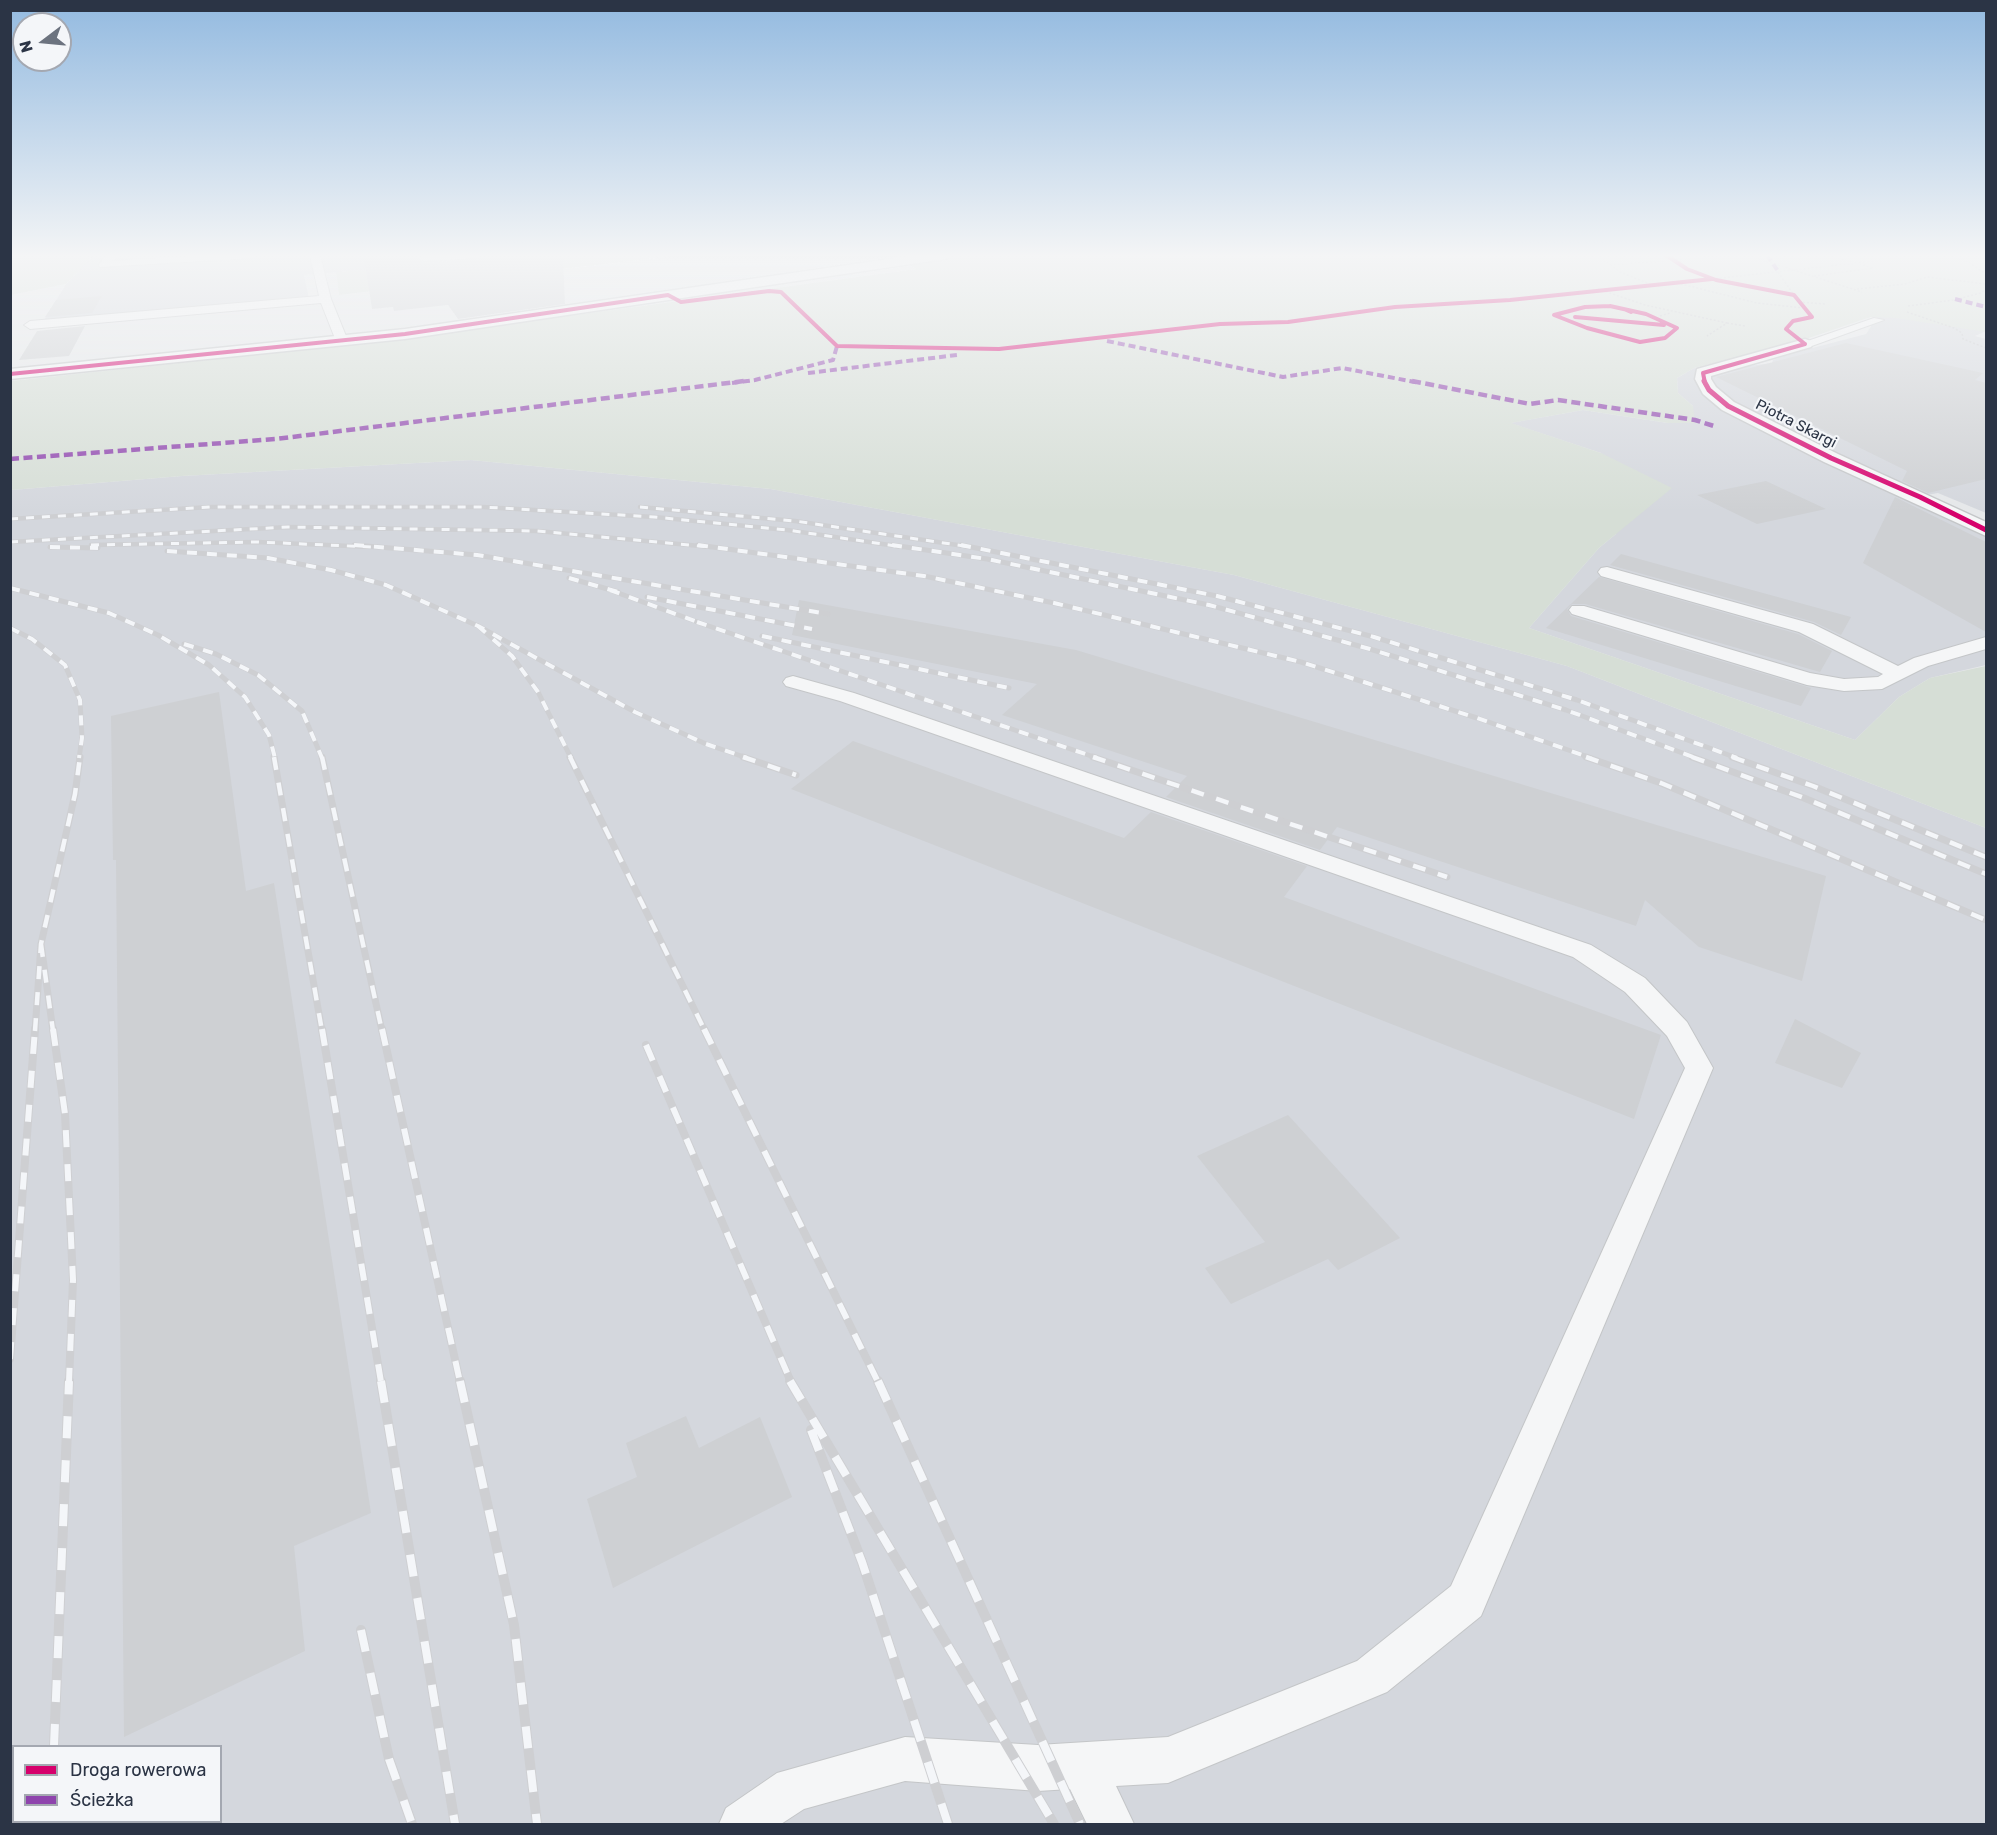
<!DOCTYPE html>
<html>
<head>
<meta charset="utf-8">
<style>
	body { margin:0 }
	#map { position:relative; width:1997px; height:1835px; overflow:hidden; background:#e6e8ea; font-family:Rubik,sans-serif }
	canvas { display:block }
	.frame { position:absolute; inset:0; border:12px solid #2b3445; pointer-events:none }
	.legend { position:absolute; left:12px; top:1745px; width:210px; height:78px; box-sizing:border-box; background:#f4f6f9; border:2px solid #a4a8b1; margin:0; padding:8px 10px; list-style:none; font-size:18px; color:#2b3445 }
	.legend li { display:flex; align-items:center; gap:12px; height:30px }
	.legend b { width:30px; border:2px solid #a4a8b1 }
	.north { position:absolute; left:12px; top:12px; width:60px; height:60px; box-sizing:border-box; background:#f4f6f9; border:2px solid #a4a8b1; border-radius:50%; rotate:254deg; font-size:16px; font-weight:700; line-height:24px; text-align:center; color:#2b3445 }
	.north::after { content:''; display:block; margin:auto; width:21px; height:27px; background:#6c737f; clip-path:polygon(50% 0,100% 100%,50% 72%,0 100%) }
</style>
</head>
<body>
<div id="map">
<canvas width="1997" height="1835"></canvas>
<div class="frame"></div>
<ul class="legend">
<li><b style="height:8px;background:#d6006c"></b>Droga rowerowa</li>
<li><b style="height:8px;background:#8e44ad"></b>Ścieżka</li>
</ul>
<div class="north">N</div>
</div>
<script>
const c = document.querySelector('canvas').getContext('2d');
c.lineJoin = 'round';
function fillPath(path, color) { c.fillStyle = color; c.fill(path, 'evenodd'); }
const toPath = rows => new Path2D(rows.map(r => 'M' + r).join(''));
function strokePath(path, color, width, dash) { c.strokeStyle = color; c.lineWidth = width; c.lineCap = dash ? 'butt' : 'round'; c.setLineDash(dash || []); c.stroke(path); }
function drawText(font, color, halo, rows, align = 'center') {
  c.font = font + ' Rubik,sans-serif'; c.lineWidth = 4.5; c.setLineDash([]); c.textBaseline = 'middle'; c.strokeStyle = halo; c.fillStyle = color; for (const [text, x, y, turn = 0] of rows) {
    c.save(); c.translate(x, y); c.rotate((+turn || 0) * Math.PI / 180); c.textAlign = isNaN(turn) ? turn : align; if (halo) c.strokeText(text, 0, 0); c.fillText(text, 0, 0); c.restore();
  }
}
fillPath(toPath([
	[94,255,544,255,304,275,310,302,41,325,66,284],
	[1871,315,1986,326,1986,331,1975,336,1986,339,1986,513,1938,493,1910,498,1986,537,1986,665,1930,678,1899,697,1855,740,1529,628,1599,548,1616,534,1601,453,1510,423,1583,410,1668,423,1693,406,1678,393,1677,378,1694,368,1718,374,1748,366,1772,363,1773,360,1793,353,1866,334,1877,317],
	[471,460,771,489,1234,575,1567,666,1986,828,1986,1824,11,1824,11,490,182,476],
	[14,1746,220,1746,220,1822,14,1822]
]), '#d4d7dd');
fillPath(toPath([
	[11,255,94,255,66,284,11,295],
	[544,255,682,255,339,295,336,272],
	[954,255,1986,255,1986,332,1896,318,1871,317,1797,342,1694,368,1677,378,1678,393,1693,406,1695,423,1668,423,1583,410,1511,423,1601,453,1672,488,1599,548,1529,628,1855,740,1899,697,1930,678,1986,666,1986,828,1567,666,1234,575,771,489,471,460,182,476,11,490,11,381,365,343,709,297,916,269,910,265,944,260]
]), '#d6ded6');
fillPath(toPath([
	[381,255,419,255,418,260,424,263,478,260,485,255,563,255,565,304,458,319,448,305,394,311,393,307,372,309,364,258],
	[102,296,92,313,45,317,56,300],
	[85,326,69,356,19,360,37,331],
	[1846,343,1983,373,1975,380,1986,383,1986,479,1928,493,1902,481,1907,471,1716,377],
	[1766,481,1826,509,1757,524,1697,495],
	[1895,497,1986,542,1986,632,1863,563],
	[1621,554,1730,584,1851,617,1841,635,1814,622,1610,565],
	[1599,577,1798,634,1832,651,1820,672,1585,604,1572,604,1567,609,1571,616,1811,688,1801,706,1546,628],
	[799,600,1076,650,1826,876,1802,981,1699,947,1645,900,1636,926,1337,827,1320,850,1166,797,1187,776,1002,715,1037,684,792,635],
	[219,692,246,891,274,883,371,1513,294,1546,305,1651,124,1737,116,860,113,860,111,716],
	[853,741,1124,838,1151,812,1307,866,1284,897,1661,1035,1634,1119,791,789],
	[1795,1019,1861,1053,1842,1088,1775,1063],
	[1288,1115,1400,1238,1338,1270,1328,1259,1231,1304,1205,1268,1265,1242,1197,1156],
	[686,1416,699,1448,760,1417,792,1497,613,1588,587,1499,637,1477,626,1443]
]), '#ced0d3');
const service = toPath([
	[106,255,121,255,112,261,206,255,258,255,253,258,100,267,99,265,106,255],
	[310,255,320,255,331,299,348,341,346,344,336,341,321,303,30,329,24,325,30,321,319,296,310,255],
	[423,255,483,255,478,258,424,261,419,258,423,255],
	[1874,318,1884,320,1809,347,1799,344,1874,318],
	[1607,567,1813,624,1898,666,1914,658,1986,637,1986,649,1928,666,1882,689,1844,691,1807,685,1572,614,1569,610,1572,606,1584,606,1810,673,1844,679,1878,677,1883,674,1799,632,1601,576,1598,572,1601,568,1607,567],
	[793,676,854,693,1591,945,1645,978,1687,1022,1713,1068,1481,1616,1387,1692,1168,1783,1116,1786,1134,1824,1087,1824,1070,1789,1038,1791,905,1781,804,1809,781,1824,719,1824,726,1808,777,1773,905,1737,1038,1745,1168,1737,1357,1661,1451,1586,1685,1068,1667,1036,1625,992,1573,957,840,701,786,686,783,682,786,678,793,676]
]);
const minor = toPath([
	[917,255,952,255,945,259,405,339,10,379,10,369,405,329,917,255],
	[1805,339,1811,341,1813,344,1811,347,1711,376,1711,379,1716,387,1734,402,1838,454,1986,522,1986,536,1824,462,1722,410,1703,394,1695,379,1697,369,1805,339]
]);
strokePath(service, '#c4c6c8', 2);
strokePath(minor, '#c4c6c8', 3);
strokePath(toPath([
	[1597,255,1620,272,1650,284],
	[1787,255,1759,259,1862,292],
	[1788,255,1800,259],
	[1830,255,1852,262],
	[1946,255,1968,262,1986,274],
	[1672,260,1732,255],
	[1610,265,1665,261],
	[1778,272,1794,295],
	[1814,276,1873,268,1860,264],
	[1712,279,1866,262,1893,255],
	[1673,282,1757,303,1804,308],
	[1598,289,1645,305,1727,323,1707,336],
	[1857,289,1905,284,1927,277,1986,284],
	[1799,302,1825,304],
	[1908,306,1954,300,1981,293,1986,289],
	[1631,312,1638,314],
	[1907,312,1954,328,1962,333,1963,339,1986,348],
	[1660,316,1670,313],
	[1727,323,1745,326]
]), '#c5c6ca', 1.5, [2, 2]);
fillPath(service, '#f5f6f7');
fillPath(minor, '#f5f6f7');
const railFar4 = toPath([
	[640,507,795,521,971,547],
	[10,519,210,507,483,507,654,517,787,530,903,547],
	[10,542,288,527,537,531,711,547],
	[91,545,257,542,373,547]
]);
const railFar3 = toPath([
	[354,545,477,555,828,614],
	[698,545,924,576,1054,603,1301,662,1477,718,1591,758],
	[892,545,987,559,1209,605,1370,649,1566,710,1696,758],
	[961,545,1217,596,1374,637,1577,700,1737,758],
	[50,547,98,548],
	[167,551,268,558,331,570,386,585,478,626,635,712,706,744,747,758],
	[569,578,618,592],
	[10,588,109,613,158,635,209,665,245,697,269,735,275,758],
	[610,590,703,624],
	[647,597,812,629],
	[697,622,1097,758],
	[478,626,512,656,538,692,571,758],
	[10,628,32,639,65,665,80,700,82,738,79,758],
	[762,636,1009,688],
	[184,644,216,654,258,675,302,711,322,758]
]);
const railFar2 = toPath([
	[274,757,322,1031],
	[322,757,382,1031],
	[570,757,705,1031],
	[743,757,796,775],
	[1093,757,1447,877],
	[1586,757,1661,783,1986,920],
	[1692,757,1804,798,1986,874],
	[1732,757,1813,786,1986,857],
	[41,944,53,1031],
	[35,1031,41,944,75,794,80,757]
]);
const railFar1 = toPath([
	[53,1029,65,1114,73,1280,69,1382],
	[322,1029,381,1382],
	[382,1029,460,1382],
	[704,1029,878,1382],
	[646,1045,791,1382],
	[10,1359,35,1029]
]);
const rail = toPath([
	[381,1381,455,1824],
	[460,1381,514,1625,537,1824],
	[790,1381,1054,1824],
	[878,1381,1080,1824],
	[811,1430,862,1562,948,1824],
	[361,1630,389,1759,412,1824],
	[54,1746,69,1381]
]);
strokePath(railFar4, '#cecfd2', 4.5);
strokePath(railFar3, '#cecfd2', 5);
strokePath(railFar2, '#cecfd2', 7);
strokePath(railFar1, '#cecfd2', 8);
strokePath(rail, '#cecfd2', 10);
strokePath(railFar4, '#f4f6f9', 3, [8]);
strokePath(railFar3, '#f4f6f9', 4, [10]);
strokePath(railFar2, '#f4f6f9', 4.5, [13]);
strokePath(railFar1, '#f4f6f9', 6, [17]);
strokePath(rail, '#f4f6f9', 8, [22]);
strokePath(toPath([
	[1767,255,1778,271],
	[1955,299,1986,307],
	[1107,341,1283,377,1342,368,1420,383],
	[808,373,957,355],
	[732,383,755,380,833,360,837,346]
]), '#8e44ad', 4, [7, 4]);
strokePath(toPath([
	[1412,381,1530,404,1558,400,1695,420,1714,426],
	[10,459,276,439,744,381]
]), '#8e44ad', 4.5, [9, 4.5]);
strokePath(toPath([
	[1666,255,1687,269,1716,280,1794,295,1812,317,1793,321,1786,329,1805,344],
	[1610,306,1646,314,1677,328,1665,338,1640,342,1587,328,1554,315,1585,307,1610,306],
	[1624,309,1631,312],
	[1575,317,1664,325],
	[10,374,405,334,668,295,681,302,769,291,781,292,837,346,999,349,1220,324,1288,322,1395,307,1510,300,1712,279],
	[1705,383,1703,373,1805,344]
]), '#d6006c', 4);
strokePath(toPath([
	[1704,381,1709,390,1728,406,1831,458,1920,497,1986,530]
]), '#d6006c', 5);
const sky = c.createLinearGradient(0, 0, 0, 512);
sky.addColorStop(0, '#93bae0');
sky.addColorStop(0.5, '#f4f5f6');
sky.addColorStop(1, '#f4f5f600');
c.fillStyle = sky;
c.fillRect(0, 0, 1997, 512);
drawText('15px', '#2b3445', '#f4f6f9', [
	["Piotra Skargi",1796,424,27]
]);
</script>
</body>
</html>
